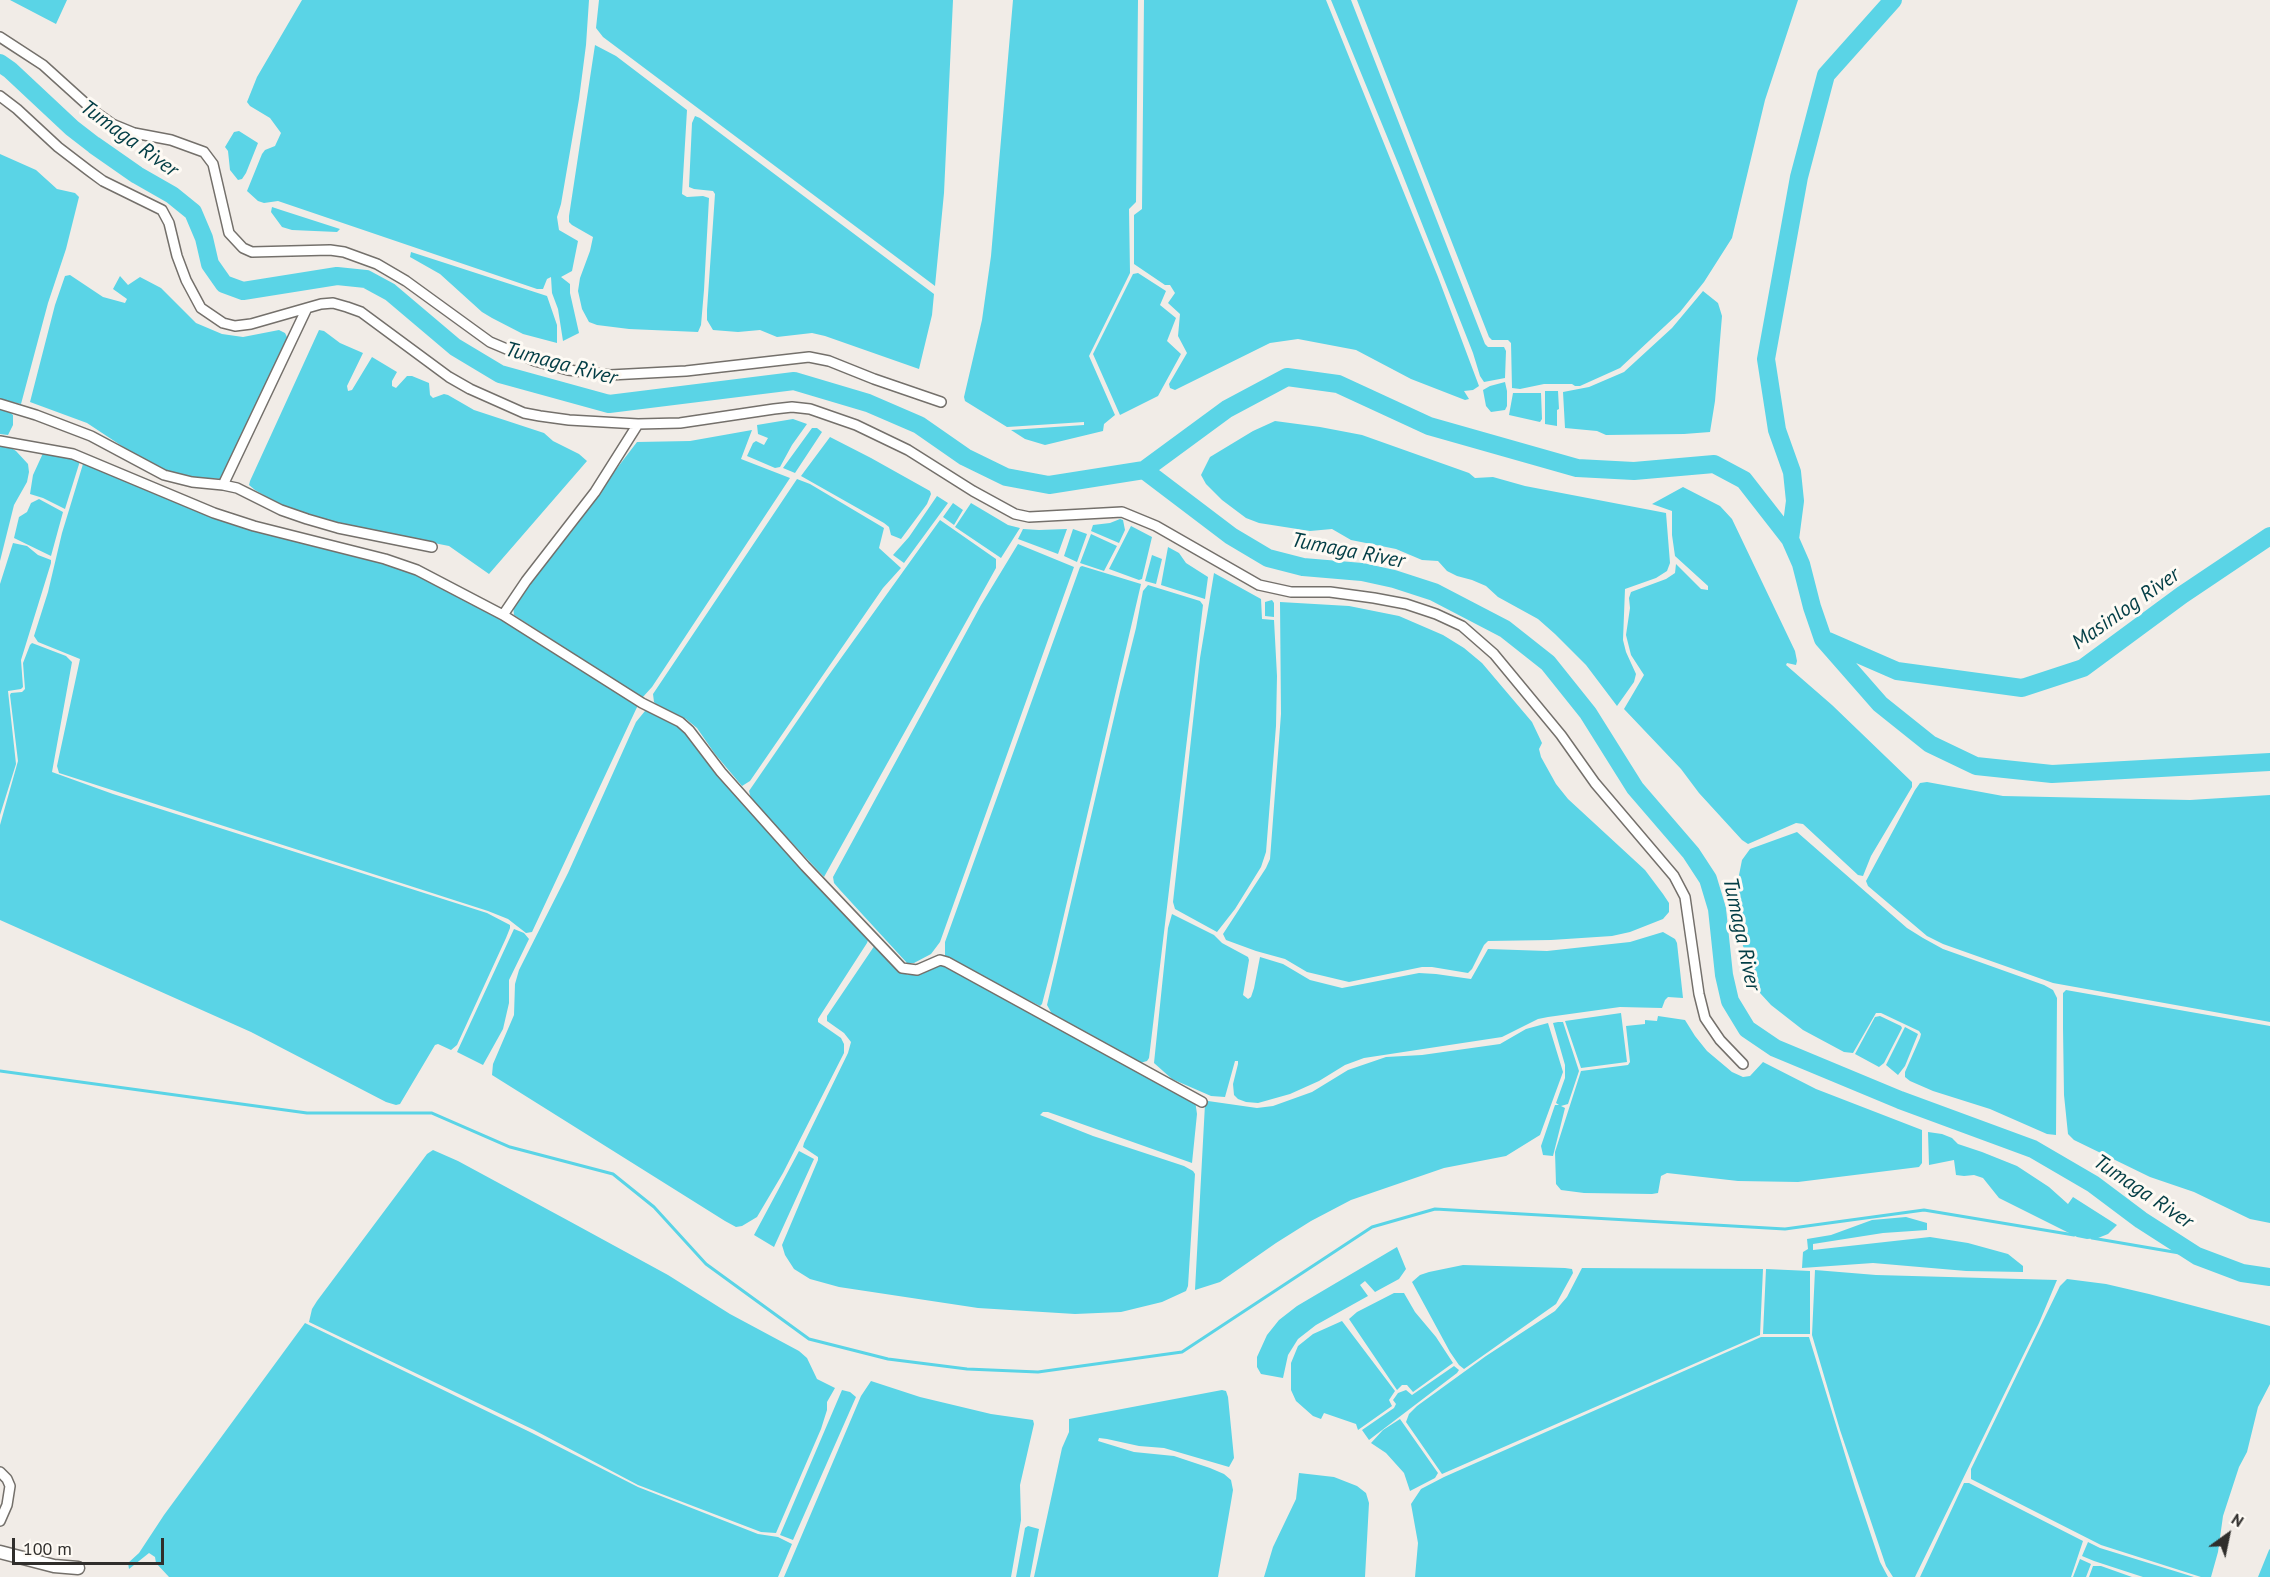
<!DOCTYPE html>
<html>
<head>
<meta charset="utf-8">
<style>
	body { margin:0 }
	#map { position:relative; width:2270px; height:1577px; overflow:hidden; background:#f1ece7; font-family:"PT Sans",sans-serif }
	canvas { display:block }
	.north { position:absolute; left:2198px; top:1505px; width:60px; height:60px; -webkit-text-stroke:4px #fefaf4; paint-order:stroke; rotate:33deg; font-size:16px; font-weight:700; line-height:24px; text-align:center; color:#302e2c }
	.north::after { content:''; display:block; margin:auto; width:21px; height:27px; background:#302e2c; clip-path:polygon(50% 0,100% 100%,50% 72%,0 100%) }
	.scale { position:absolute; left:12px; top:1538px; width:152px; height:27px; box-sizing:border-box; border:3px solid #302e2c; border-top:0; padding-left:8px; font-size:18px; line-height:21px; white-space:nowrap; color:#302e2c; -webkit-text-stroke:4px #fefaf4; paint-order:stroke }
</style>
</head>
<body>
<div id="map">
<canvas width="2270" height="1577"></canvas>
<div class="north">N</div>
<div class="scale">100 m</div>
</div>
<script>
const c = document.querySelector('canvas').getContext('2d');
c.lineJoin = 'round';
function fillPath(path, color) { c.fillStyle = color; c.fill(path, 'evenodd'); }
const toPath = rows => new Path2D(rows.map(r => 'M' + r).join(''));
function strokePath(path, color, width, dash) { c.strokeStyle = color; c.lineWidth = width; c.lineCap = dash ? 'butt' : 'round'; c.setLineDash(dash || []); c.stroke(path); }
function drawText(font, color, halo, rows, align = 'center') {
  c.font = font + ' "PT Sans",sans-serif'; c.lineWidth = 6; c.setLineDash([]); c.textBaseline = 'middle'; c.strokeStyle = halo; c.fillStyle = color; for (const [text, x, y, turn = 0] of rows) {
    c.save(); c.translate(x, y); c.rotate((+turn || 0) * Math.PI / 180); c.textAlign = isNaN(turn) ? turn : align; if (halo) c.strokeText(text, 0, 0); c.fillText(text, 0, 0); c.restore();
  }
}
fillPath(toPath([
	[10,0,67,0,56,24],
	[302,0,589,0,586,45,579,99,561,204,557,217,559,230,578,241,572,271,561,277,570,284,570,293,579,333,563,341,558,309,552,293,551,277,547,279,543,289,537,289,278,201,264,203,258,201,247,191,262,154,265,150,275,146,281,133,270,118,250,106,247,102,257,77],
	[599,0,953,0,944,193,935,286,603,37,596,28],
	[1013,0,1138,0,1136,202,1129,209,1130,273,1089,356,1115,415,1104,424,1103,431,1045,445,1025,439,1011,430,1084,425,1084,422,1007,427,965,401,964,397,982,320,991,256],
	[1144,0,1326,0,1438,277,1479,386,1473,390,1464,391,1469,399,1465,400,1411,379,1356,350,1298,339,1270,343,1175,390,1170,388,1169,384,1187,353,1178,336,1180,314,1168,303,1175,293,1170,285,1165,285,1134,264,1134,215,1142,209],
	[1331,0,1351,0,1485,344,1488,347,1504,347,1506,351,1505,378,1484,382,1480,376,1473,353,1400,168],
	[1357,0,1798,0,1765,100,1732,238,1704,282,1680,312,1620,368,1580,386,1575,386,1572,384,1544,384,1520,389,1512,388,1511,343,1508,340,1492,340,1489,337],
	[595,45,616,56,687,110,682,194,687,197,703,196,709,198,704,290,701,325,698,332,629,329,597,325,589,322,582,309,578,291,580,278,590,251,593,237,572,225,569,222,569,216],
	[695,116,700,118,934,294,932,315,919,369,825,336,812,333,777,337,760,330,738,332,713,330,707,320,707,310,715,194,713,191,694,189,689,187,692,123],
	[239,131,258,143,246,173,242,179,238,180,230,170,228,151,225,147,234,132],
	[0,154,36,170,57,189,75,193,79,197,66,249,48,303,21,404,0,399],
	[272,207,281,210,340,229,337,232,292,230,282,227,271,212],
	[411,252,547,296,557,325,557,343,523,334,492,318,482,312,440,274,410,257],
	[1138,273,1166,291,1160,305,1176,318,1167,341,1181,354,1158,396,1120,415,1093,354,1133,274],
	[70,275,103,297,125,303,127,299,113,289,120,276,128,285,140,277,161,288,196,323,222,334,243,337,279,330,285,333,288,339,225,479,181,478,146,462,87,423,30,402,55,305,65,276],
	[1703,291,1718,303,1722,316,1715,401,1710,432,1684,434,1606,435,1597,431,1565,428,1563,392,1589,387,1624,372,1672,328],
	[319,330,324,331,340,343,363,353,347,386,348,391,352,390,372,357,397,372,392,381,392,386,396,388,407,376,412,376,429,383,430,395,433,398,444,394,448,395,474,410,544,433,553,441,579,454,587,461,489,574,449,546,344,525,282,506,255,490,249,485,250,481],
	[1505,382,1507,391,1507,406,1505,410,1491,412,1486,406,1483,390,1490,386],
	[1545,391,1558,391,1559,409,1557,410,1557,426,1545,424],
	[1513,393,1541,393,1542,419,1540,422,1509,415],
	[0,407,6,409,13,415,13,425,8,435,0,434],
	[793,419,807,424,792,445,780,467,775,468,747,456,753,443,756,441,764,445,768,438,758,434,757,425],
	[1275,421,1320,427,1362,435,1469,473,1475,478,1493,477,1525,486,1666,513,1670,563,1667,571,1656,578,1625,589,1623,640,1626,652,1636,674,1634,682,1617,706,1586,665,1555,634,1538,619,1498,597,1486,586,1472,580,1457,576,1447,571,1438,561,1422,560,1396,549,1351,540,1332,529,1310,531,1259,523,1246,518,1222,500,1206,484,1201,475,1210,457,1253,431],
	[812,428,817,428,822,432,795,473,783,468],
	[752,430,741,459,790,478,652,687,642,698,514,615,513,604,637,442,690,441],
	[830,437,871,458,930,491,931,494,927,504,901,539,891,535,889,527,884,523,801,476],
	[0,441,16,451,28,464,29,472,27,482,14,505,0,561],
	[44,451,57,451,80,461,65,509,43,498,30,494,33,475],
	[86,462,188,503,367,553,470,596,638,705,532,932,526,933,508,919,488,911,59,773,57,766,80,659,38,642,34,636,48,592,62,533,83,464],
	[797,479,810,484,884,528,879,548,901,568,883,588,750,781,742,786,715,754,697,728,686,719,657,705,654,702,653,694],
	[1683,487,1720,506,1732,519,1795,651,1797,661,1796,665,1787,663,1786,665,1832,705,1912,782,1912,787,1871,856,1863,876,1858,875,1803,824,1796,823,1748,844,1742,840,1699,793,1681,769,1624,709,1644,675,1631,655,1626,635,1630,608,1629,598,1631,592,1666,579,1675,573,1676,564,1701,589,1708,590,1708,586,1675,556,1672,535,1672,511,1652,504],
	[937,496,948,503,904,563,893,555,909,537],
	[39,499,63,512,51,556,14,538,19,517,27,512,31,503],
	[953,503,963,510,954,525,943,517],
	[971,503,1008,525,1020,528,1001,558,955,527],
	[1120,519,1123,520,1125,530,1119,543,1091,531,1093,525,1110,523],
	[940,520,996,559,996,568,824,877,751,799,749,791,826,679],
	[1131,526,1152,537,1142,579,1139,580,1109,569],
	[1023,529,1039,530,1067,529,1058,554,1018,539],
	[1073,529,1087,534,1077,562,1064,556],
	[1091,534,1117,546,1104,571,1080,563],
	[13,543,27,546,38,555,51,560,51,563,21,660,23,687,21,689,8,691,16,764,0,815,0,584],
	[1018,544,1074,567,940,942,931,954,914,963,907,963,840,890,834,883,833,877,981,605],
	[1168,547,1179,553,1186,563,1208,577,1205,599,1161,585],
	[1152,555,1162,559,1156,584,1145,581],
	[1082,566,1141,584,1053,962,1042,1004,1040,1006,966,969,945,956,945,942,1080,567],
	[1214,573,1261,599,1262,619,1274,620,1277,676,1276,726,1266,852,1261,867,1235,909,1217,932,1175,909,1173,902,1200,658],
	[1148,585,1200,601,1203,605,1149,1058,1147,1061,1140,1063,1052,1014,1047,1005,1120,692,1136,628,1143,591],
	[1272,600,1274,603,1274,617,1265,616,1265,602],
	[1280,602,1349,606,1399,616,1443,635,1464,648,1482,663,1532,722,1542,743,1539,749,1541,757,1556,784,1568,799,1645,870,1663,894,1669,903,1669,912,1663,919,1630,932,1612,936,1551,940,1488,941,1484,945,1472,969,1468,973,1432,967,1422,967,1349,982,1307,972,1285,959,1256,951,1226,940,1223,934,1266,868,1270,859,1281,714],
	[32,643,66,656,72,662,52,772,113,794,487,913,510,925,510,928,506,938,457,1045,451,1050,438,1044,435,1045,400,1104,396,1105,386,1102,251,1032,0,920,0,825,18,761,10,695,11,693,22,692,25,689,23,663,30,645],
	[645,711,650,711,675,721,869,937,867,943,818,1019,818,1022,841,1038,844,1044,844,1053,783,1173,757,1217,742,1226,736,1227,725,1221,492,1075,493,1064,514,1015,515,984,519,970,568,873,636,722],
	[1927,782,2003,796,2190,800,2270,795,2270,1022,2053,983,1943,944,1927,936,1868,886,1866,881,1915,790,1920,783],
	[1797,832,1907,928,1923,938,1943,949,2044,985,2053,990,2057,998,2056,1135,2047,1134,1990,1109,1933,1091,1910,1081,1905,1077,1905,1072,1920,1038,1921,1034,1919,1031,1881,1013,1876,1013,1853,1053,1844,1052,1803,1030,1771,1005,1760,993,1743,946,1735,913,1737,885,1742,860,1750,849],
	[1172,914,1214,935,1222,943,1248,957,1249,960,1243,995,1248,999,1251,997,1254,988,1260,957,1283,964,1310,980,1342,988,1419,973,1436,974,1471,979,1488,949,1547,951,1630,942,1663,932,1675,939,1677,943,1683,998,1668,997,1665,1000,1662,1008,1620,1007,1548,1017,1538,1019,1502,1037,1364,1058,1345,1065,1319,1081,1290,1094,1258,1103,1246,1102,1238,1099,1234,1095,1233,1084,1238,1064,1238,1061,1235,1061,1225,1097,1211,1096,1172,1079,1154,1063,1168,928],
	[514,929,524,933,529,939,509,980,509,1003,503,1029,483,1065,457,1052],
	[877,942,902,971,908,975,937,964,946,965,1195,1100,1197,1114,1192,1163,1048,1112,1043,1112,1040,1115,1093,1136,1184,1166,1193,1171,1195,1174,1188,1286,1186,1291,1162,1302,1121,1312,1075,1314,978,1308,839,1287,810,1279,794,1269,785,1255,782,1245,818,1160,818,1157,803,1147,804,1143,848,1053,851,1042,844,1033,827,1021,827,1016],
	[2066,990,2270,1026,2270,1223,2250,1219,2194,1192,2150,1177,2074,1140,2068,1134,2064,1095,2063,1028,2063,993],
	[1621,1013,1627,1062,1581,1068,1565,1021],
	[1658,1016,1685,1020,1695,1036,1707,1051,1732,1072,1743,1077,1750,1076,1763,1062,1816,1089,1922,1130,1922,1163,1919,1167,1798,1182,1738,1181,1667,1173,1661,1176,1658,1193,1652,1194,1584,1193,1561,1190,1556,1184,1555,1152,1581,1071,1628,1065,1630,1062,1626,1026,1645,1024,1645,1020,1657,1021],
	[1880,1016,1901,1026,1902,1028,1884,1063,1879,1067,1855,1054,1875,1017],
	[1558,1022,1563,1022,1579,1071,1568,1104,1561,1106,1565,1108,1553,1156,1543,1155,1541,1146,1555,1105,1559,1105,1556,1103,1565,1078,1565,1065,1553,1023],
	[1548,1023,1563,1072,1540,1135,1506,1156,1444,1168,1351,1200,1311,1221,1276,1243,1220,1282,1195,1290,1205,1104,1208,1101,1257,1108,1273,1106,1312,1092,1348,1070,1386,1057,1422,1055,1500,1044,1526,1029],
	[1905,1027,1918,1034,1905,1066,1898,1075,1886,1065],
	[1928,1132,1942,1134,1952,1138,1958,1144,1982,1152,2017,1166,2049,1187,2068,1204,2073,1197,2117,1225,2108,1234,2098,1238,2087,1239,2077,1237,1999,1198,1983,1178,1974,1175,1964,1176,1956,1175,1954,1160,1929,1165],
	[433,1150,458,1161,569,1221,668,1275,730,1314,799,1351,807,1358,817,1379,835,1388,827,1402,827,1410,821,1429,776,1533,761,1532,638,1485,534,1430,309,1322,312,1309,317,1301,427,1154],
	[799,1151,814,1159,774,1247,754,1235],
	[1906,1217,1927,1223,1927,1230,1883,1233,1813,1244,1813,1250,1930,1237,1968,1243,2008,1254,2023,1266,2023,1272,1966,1271,1873,1263,1802,1268,1803,1252,1808,1249,1807,1239,1831,1235,1872,1220],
	[1397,1247,1406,1269,1399,1279,1375,1292,1365,1281,1360,1285,1368,1296,1316,1325,1298,1339,1288,1355,1283,1378,1261,1374,1257,1367,1257,1357,1267,1335,1279,1320,1297,1306],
	[1463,1265,1565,1268,1572,1269,1573,1273,1556,1304,1464,1369,1459,1365,1450,1352,1412,1282,1420,1275,1429,1272],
	[1582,1268,1763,1269,1760,1335,1442,1474,1406,1422,1409,1414,1417,1406,1486,1356,1555,1311,1567,1297],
	[1766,1269,1810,1271,1810,1334,1763,1334],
	[1815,1270,1876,1275,2057,1280,2039,1323,1915,1577,1893,1577,1886,1566,1840,1430,1812,1335],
	[2067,1279,2106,1284,2149,1294,2270,1326,2270,1384,2258,1407,2247,1452,2239,1467,2223,1516,2218,1552,2211,1577,2201,1577,2101,1545,1971,1479,1971,1469,2060,1286],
	[1394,1293,1404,1293,1415,1312,1436,1337,1453,1363,1413,1392,1407,1385,1402,1385,1397,1390,1349,1319,1357,1312],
	[1342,1321,1395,1391,1389,1400,1392,1406,1358,1430,1356,1424,1324,1413,1321,1419,1313,1416,1296,1401,1291,1390,1291,1363,1298,1346,1313,1334],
	[305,1323,532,1433,638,1487,758,1534,778,1537,792,1544,778,1577,169,1577,156,1563,155,1557,149,1553,129,1569,128,1563,139,1553,164,1515],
	[1761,1337,1809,1337,1855,1487,1880,1562,1888,1577,1415,1577,1418,1543,1411,1504,1421,1489,1444,1477],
	[1454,1366,1459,1370,1457,1373,1369,1440,1362,1430,1394,1408,1396,1404,1393,1400,1398,1393,1406,1390,1412,1395],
	[871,1381,920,1397,991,1414,1033,1420,1034,1424,1020,1485,1021,1520,1011,1577,784,1577,861,1396],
	[842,1390,850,1392,856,1397,793,1540,780,1535],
	[1222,1390,1226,1391,1228,1397,1234,1458,1229,1467,1164,1448,1139,1446,1107,1439,1099,1438,1098,1441,1134,1452,1174,1456,1210,1468,1224,1474,1231,1480,1233,1490,1231,1502,1218,1577,1034,1577,1062,1448,1069,1432,1069,1419],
	[1400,1419,1438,1473,1435,1478,1410,1491,1404,1473,1386,1453,1371,1443,1383,1430],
	[1299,1473,1334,1477,1357,1486,1366,1493,1369,1503,1365,1577,1264,1577,1273,1547,1296,1499],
	[1964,1483,1969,1483,2083,1541,2071,1577,1920,1577],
	[1028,1526,1039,1529,1030,1577,1016,1577,1025,1528],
	[2088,1542,2100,1548,2194,1577,2143,1577,2094,1561,2082,1556],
	[2270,1549,2270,1577,2258,1577,2269,1550],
	[2080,1559,2091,1564,2086,1577,2073,1577],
	[2093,1566,2101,1566,2132,1577,2089,1577]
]), '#5ad4e6');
strokePath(toPath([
	[0,1071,307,1113,432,1113,510,1147,613,1174,654,1207,706,1264,809,1339,888,1359,967,1369,1038,1372,1182,1352,1372,1227,1435,1209,1785,1229,1924,1210,2074,1235],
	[2092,1238,2197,1256]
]), '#5ad4e6', 3);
strokePath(toPath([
	[0,63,10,70,72,128,94,145,137,175,172,195,193,212,204,238,210,264,224,284,243,291,337,276,366,279,390,292,455,347,500,374,609,404,794,381,868,403,919,425,965,457,1006,477,1049,485,1144,470,1227,409,1287,377,1338,384,1429,426,1577,468,1634,471,1714,464,1744,480,1790,539,1801,564,1812,607,1823,639,1880,704,1930,744,1976,766,2052,774,2270,762],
	[1144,470,1231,536,1268,558,1303,567,1362,572,1394,579,1434,592,1505,629,1548,663,1588,713,1635,788,1691,853,1708,879,1717,909,1724,975,1730,1001,1747,1029,1775,1048,1900,1100,2033,1149,2093,1184,2141,1220,2197,1256,2242,1273,2270,1277],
	[1790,539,1795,501,1792,472,1777,430,1766,359,1799,177,1826,75,1893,0],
	[1828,641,1897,671,2022,688,2083,668,2182,595,2270,536]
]), '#5ad4e6', 18);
const minor = toPath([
	[0,37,43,65,95,112,112,124,134,133,171,140,204,152,213,164,229,233,243,248,252,252,330,250,344,252,377,264,406,281,490,342,535,361,568,370,610,375,686,371,809,357,829,361,874,379,941,402],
	[0,96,17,109,58,147,88,170,103,181,162,210,169,223,177,256,186,280,201,308,223,323,235,326,251,324,321,304,333,303,347,307,361,312,449,377,470,389,524,413,540,416,569,420,638,424,680,423,774,409,792,407,810,409,856,425,908,450,973,491,1015,514,1029,517,1048,516,1122,512,1156,526,1259,585,1291,592,1330,592,1374,598,1406,604,1436,614,1462,626,1494,654,1561,735,1595,783,1674,876,1685,897,1699,994,1705,1018,1720,1040,1743,1064],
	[0,404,36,415,91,436,164,475,192,482,223,485,307,308],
	[0,441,73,454,214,513,254,526,385,559,417,570,503,615,642,703,680,722,689,730,721,772,805,866,902,968,917,970,940,960,947,962,1202,1102],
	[223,485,237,488,281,510,307,519,338,528,432,547],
	[503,615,526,581,595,492,638,424],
	[0,1472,7,1479,10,1486,7,1505,0,1521]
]);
const secondary = toPath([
	[0,1552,54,1566,78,1568]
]);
strokePath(minor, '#74706b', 12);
strokePath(secondary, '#74706b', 15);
strokePath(minor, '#fff', 9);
strokePath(secondary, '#fff', 12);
drawText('italic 21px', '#023d45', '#fefaf4', [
	["Tumaga River",129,139,36],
	["Tumaga River",561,364,15],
	["Tumaga River",1348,551,11],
	["Masinlog River",2126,609,-35],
	["Tumaga River",1741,934,78],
	["Tumaga River",2143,1192,34]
]);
</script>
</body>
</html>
